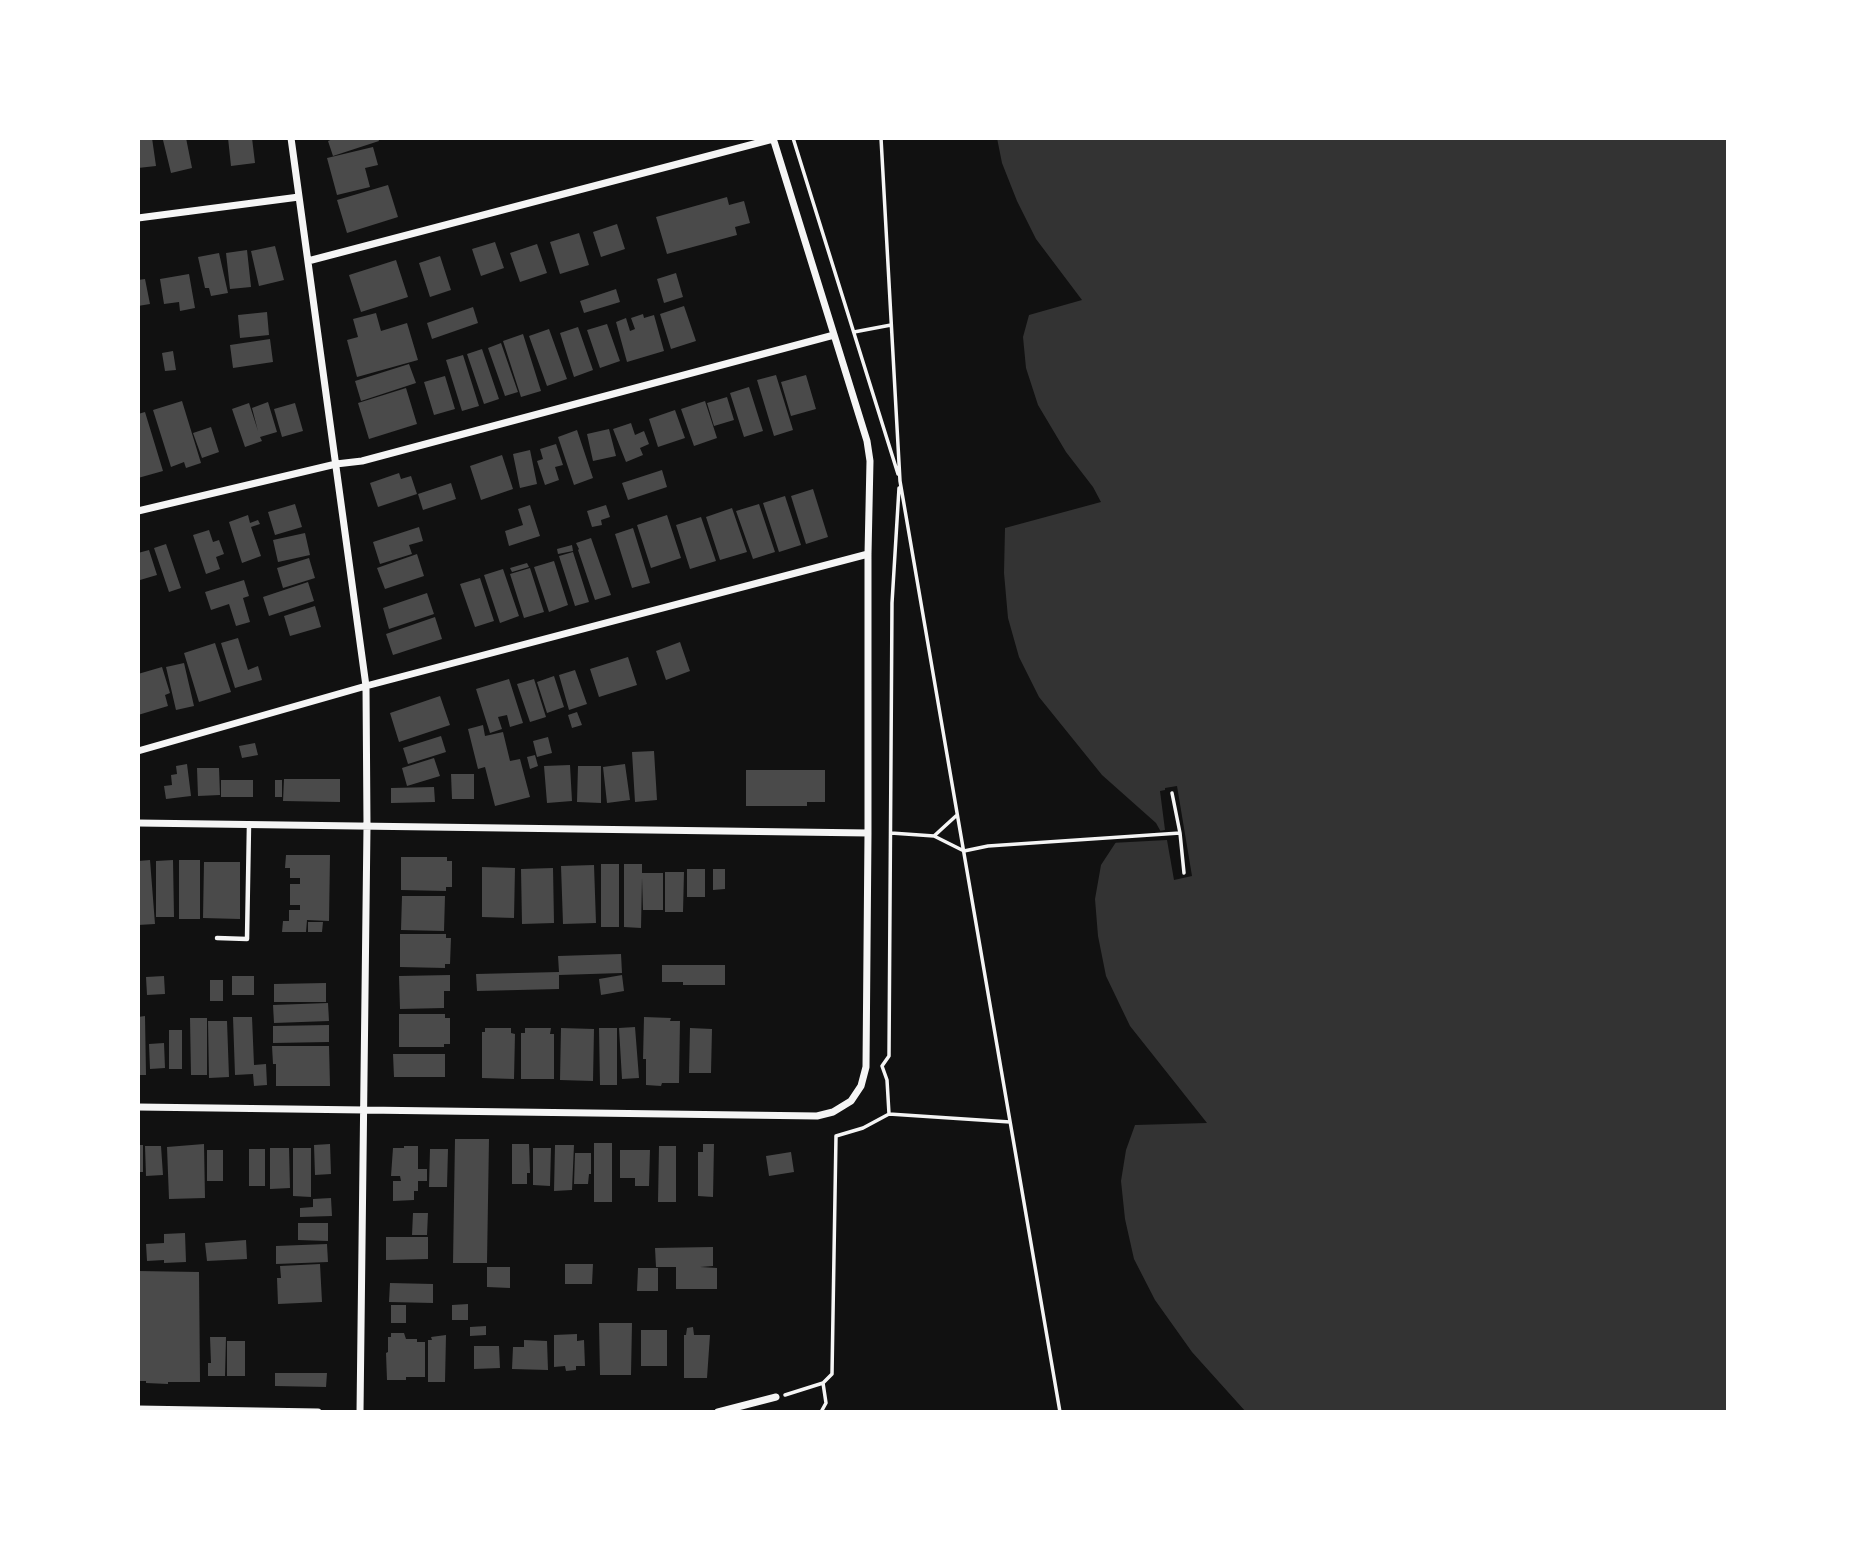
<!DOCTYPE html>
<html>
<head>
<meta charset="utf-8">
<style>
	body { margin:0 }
	#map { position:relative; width:1866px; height:1550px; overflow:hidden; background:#111; font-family:Poppins,sans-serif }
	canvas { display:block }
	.frame { position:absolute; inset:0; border:140px solid #fff; pointer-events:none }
</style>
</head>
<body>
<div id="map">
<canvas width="1866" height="1550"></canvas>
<div class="frame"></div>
</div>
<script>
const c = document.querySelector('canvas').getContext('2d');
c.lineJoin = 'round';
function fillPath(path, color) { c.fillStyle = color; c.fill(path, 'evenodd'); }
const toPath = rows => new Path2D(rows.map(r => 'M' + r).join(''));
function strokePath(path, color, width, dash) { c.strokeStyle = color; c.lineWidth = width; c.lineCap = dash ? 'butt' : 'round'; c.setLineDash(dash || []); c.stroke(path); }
fillPath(toPath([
	[997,138,1728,138,1728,1412,1246,1412,1192,1352,1155,1300,1134,1259,1125,1219,1121,1181,1126,1150,1135,1125,1207,1123,1130,1026,1106,976,1098,936,1095,899,1101,865,1118,839,1161,832,1156,823,1102,775,1039,697,1019,657,1008,618,1004,573,1005,528,1101,502,1093,487,1066,452,1038,405,1026,368,1023,337,1029,315,1082,300,1036,239,1017,201,1002,163]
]), '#333');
fillPath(toPath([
	[1177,786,1192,876,1174,880,1167,840,1111,843,1117,835,1149,833,1165,830,1160,791,1165,790,1165,788]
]), '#111');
fillPath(toPath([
	[138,138,152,138,156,166,138,168],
	[173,138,186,138,192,168,171,173,163,140],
	[228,138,252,138,255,163,231,166],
	[335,138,378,138,379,141,333,156,328,141],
	[373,147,378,165,365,168,370,187,337,195,327,158],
	[388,185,398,217,347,233,337,200],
	[727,197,729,205,744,201,750,223,735,227,737,235,667,254,656,217],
	[617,224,625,249,601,257,593,232],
	[579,233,589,265,560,274,550,242],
	[495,242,504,268,481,276,472,249],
	[537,244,547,273,520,282,510,253],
	[275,246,284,280,259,286,251,251],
	[247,250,251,287,230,289,226,253],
	[219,253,228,293,211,296,209,288,205,288,198,257],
	[440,256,451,290,430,297,419,263],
	[396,260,408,297,361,312,349,275],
	[676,273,683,297,664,303,657,279],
	[189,274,195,308,180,311,179,302,164,304,160,279],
	[145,279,150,304,138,306,138,280],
	[616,289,620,302,584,313,580,301],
	[684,306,696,341,671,349,660,314],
	[473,307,478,323,432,339,427,323],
	[267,312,269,335,240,338,238,315],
	[376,313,381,331,407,323,418,360,357,377,347,340,358,337,353,319],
	[643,314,644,318,654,315,664,351,627,362,616,322,626,318,630,331,635,329,631,318],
	[607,324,620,361,600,368,587,330],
	[578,327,593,370,574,377,560,333],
	[549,329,567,379,547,386,529,336],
	[523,334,541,391,521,397,503,341],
	[270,339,273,362,233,368,230,345],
	[501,343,518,392,505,396,488,348],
	[482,349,499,399,484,404,467,354],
	[173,351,176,370,165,371,162,353],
	[463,355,479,406,462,411,446,360],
	[409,364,416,383,361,401,355,381],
	[776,375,793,430,774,436,757,380],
	[806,375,816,409,791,416,781,382],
	[445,376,455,409,434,415,424,382],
	[749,387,763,431,744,437,730,393],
	[406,388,417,424,369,439,358,403],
	[727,397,734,420,714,426,707,403],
	[182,401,201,463,186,468,184,462,171,467,153,410],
	[705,401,717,438,694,446,681,409],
	[268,402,277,432,260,437,262,441,245,447,232,409,249,403,258,431,252,408],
	[295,403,303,431,282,437,274,409],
	[675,410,685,438,658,447,649,419],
	[145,412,163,471,138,478,138,414],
	[631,423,635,435,644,431,649,444,640,448,643,455,626,462,613,429],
	[211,427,219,452,202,458,193,433],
	[609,429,616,456,593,461,587,434],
	[577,430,593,478,574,485,558,437],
	[556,444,563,465,555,467,559,480,545,485,537,461,543,459,540,449],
	[530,450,537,484,520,488,513,454],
	[502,455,513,489,481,500,470,466],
	[662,470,667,487,628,500,622,483],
	[399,473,401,479,411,476,417,494,378,507,370,483],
	[451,483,456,499,423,510,418,494],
	[813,489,828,537,806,544,791,496],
	[785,496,801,545,779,552,763,503],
	[295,504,302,527,275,535,268,512],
	[759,504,775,552,753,559,736,511],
	[530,505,540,536,509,546,505,531,523,525,518,509],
	[606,505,610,517,601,520,602,525,592,527,587,511],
	[732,508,747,552,720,560,706,517],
	[248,515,250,523,258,520,260,524,251,527,261,556,242,563,229,522],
	[667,515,681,558,651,568,637,525],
	[701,517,716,561,690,569,676,525],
	[419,527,423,541,409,545,412,554,380,564,373,542],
	[633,528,650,583,632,588,615,534],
	[209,530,213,542,219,540,224,554,216,557,220,569,206,574,193,535],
	[305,533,310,555,278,562,273,540],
	[591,538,611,595,595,600,578,550,579,549,576,543],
	[166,544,181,588,169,592,154,548],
	[572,545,573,551,558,554,557,549],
	[149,550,157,575,140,580,138,575,138,553],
	[573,552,589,602,575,606,559,556],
	[417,554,424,576,385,589,377,568],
	[309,558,315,578,283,588,277,568],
	[554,561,568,605,549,612,534,567],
	[527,563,529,567,512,572,510,568],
	[530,568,544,612,524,618,510,574],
	[503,569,519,616,500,623,484,575],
	[480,578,494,621,475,627,460,584],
	[244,580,249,596,243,598,250,622,236,626,229,604,211,610,205,592],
	[308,582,314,601,269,616,263,597],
	[427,593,434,614,389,629,383,608],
	[315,606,321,627,290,636,284,616],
	[435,617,442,639,393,655,386,634],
	[238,638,248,670,258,666,262,680,235,688,221,643],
	[680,642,690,671,666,680,656,651],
	[215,643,231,692,199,702,184,653],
	[628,657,637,685,599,697,590,669],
	[184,663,194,706,176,710,166,667],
	[162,667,170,693,165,695,168,706,138,715,138,674],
	[575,670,587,704,569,710,559,675],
	[554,676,564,707,547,713,537,682],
	[509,679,523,723,510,727,507,715,498,717,502,729,490,733,476,689],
	[534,679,546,717,530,722,517,684],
	[440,696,450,725,399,742,390,713],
	[577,712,582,725,572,728,568,715],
	[483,725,485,736,503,732,510,761,520,759,530,797,495,806,485,767,478,769,468,729],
	[441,736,446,752,408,764,403,748],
	[548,737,552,753,537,757,533,741],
	[255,743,258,755,242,758,239,746],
	[654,751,657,800,635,802,632,752],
	[535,755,538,766,530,769,527,757],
	[434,758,440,776,407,786,402,768],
	[187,764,191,796,166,799,164,786,172,785,171,775,177,774,176,766],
	[625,764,630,800,607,803,603,767],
	[570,765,572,801,547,803,544,766],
	[578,766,601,766,601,803,577,802],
	[197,768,219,768,220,795,198,796],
	[746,770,825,770,825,802,807,802,807,806,746,806],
	[451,774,474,774,474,799,452,799],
	[284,779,340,779,340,802,283,801],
	[221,780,253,780,253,797,221,797],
	[275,780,282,780,282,797,275,797],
	[434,787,435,802,391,803,391,788],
	[286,855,330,855,329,921,307,920,306,932,282,932,283,921,289,921,289,910,300,910,300,905,290,905,290,884,300,884,300,878,290,878,290,868,285,868],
	[401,857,447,857,447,861,452,861,452,887,446,887,446,891,401,890],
	[150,860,155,924,138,925,138,861],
	[173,860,174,917,156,917,156,861],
	[179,860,200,860,200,919,179,919],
	[204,862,240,862,240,919,203,918],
	[601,864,619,864,619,927,601,927],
	[624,864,642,864,642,873,663,873,663,910,643,910,642,878,641,928,624,927],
	[594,865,596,923,563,924,561,866],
	[482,867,515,868,514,918,482,917],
	[553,868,554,923,522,924,521,869],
	[687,869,705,869,705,897,687,897],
	[713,869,725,869,725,889,713,890],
	[665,872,684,872,683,912,665,912],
	[402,896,445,896,444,931,401,930],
	[308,922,323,922,322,932,308,932],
	[400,934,446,934,446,938,451,938,450,964,445,964,445,968,400,967],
	[621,954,622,973,559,975,559,989,477,991,476,974,559,972,558,956],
	[662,965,725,965,725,985,683,985,683,982,662,982],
	[450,975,450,991,444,991,444,1008,400,1009,399,976],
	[622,975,624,991,601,995,599,979],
	[164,976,165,994,147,995,146,977],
	[232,976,254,976,254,995,232,995],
	[210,980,223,980,223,1001,210,1001],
	[326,983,326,1002,274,1002,274,984],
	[328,1003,329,1021,274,1023,273,1005],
	[399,1014,445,1014,445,1018,450,1018,450,1044,444,1044,444,1047,399,1047],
	[145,1016,146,1075,138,1075,138,1017],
	[233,1017,252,1017,254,1065,266,1064,267,1085,254,1086,253,1074,235,1075],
	[644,1017,671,1018,670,1021,680,1021,679,1083,662,1083,661,1086,646,1085,646,1059,643,1059],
	[190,1018,207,1018,207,1075,191,1075],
	[208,1021,227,1021,229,1077,209,1078],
	[329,1025,329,1042,273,1043,273,1026],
	[635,1027,639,1078,622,1079,619,1028],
	[485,1028,511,1028,511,1033,515,1034,514,1079,482,1078,482,1032,485,1032],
	[525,1028,551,1028,550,1034,554,1034,554,1079,521,1079,521,1033,525,1033],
	[561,1028,594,1029,593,1081,560,1080],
	[599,1028,617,1028,617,1085,600,1085],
	[690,1028,712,1029,711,1073,689,1073],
	[169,1030,182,1030,182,1069,169,1069],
	[164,1043,165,1068,150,1069,149,1044],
	[272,1046,329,1046,330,1086,276,1086,276,1064,273,1064],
	[393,1054,445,1054,445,1077,394,1077],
	[455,1139,489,1139,487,1263,453,1263],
	[594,1143,612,1143,612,1202,594,1202],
	[204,1144,205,1198,169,1199,167,1147],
	[330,1144,331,1174,315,1175,314,1145],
	[512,1144,529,1144,530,1173,527,1173,527,1184,512,1184],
	[703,1144,714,1144,713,1197,698,1196,698,1152,703,1152],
	[138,1145,143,1145,143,1172,138,1172],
	[555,1145,574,1145,572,1190,554,1191],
	[145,1146,161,1146,163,1175,146,1176],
	[404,1146,418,1146,418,1169,427,1169,427,1181,418,1181,418,1191,414,1191,414,1200,393,1201,393,1181,401,1181,400,1176,391,1176,393,1148,404,1148],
	[659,1146,676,1146,676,1202,658,1202],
	[270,1148,289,1148,290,1188,270,1189],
	[293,1148,311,1148,311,1197,293,1196],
	[533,1148,551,1148,550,1186,533,1185],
	[249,1149,265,1149,265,1186,249,1186],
	[430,1149,448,1149,447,1187,429,1187],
	[207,1150,223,1150,223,1181,207,1181],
	[620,1150,650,1150,649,1186,635,1186,635,1178,620,1178],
	[791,1152,794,1172,769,1176,766,1156],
	[575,1153,591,1153,591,1174,589,1174,588,1184,574,1184],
	[331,1198,332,1216,300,1217,300,1208,313,1207,313,1199],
	[413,1213,428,1213,427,1235,412,1235],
	[298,1223,328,1223,328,1241,298,1240],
	[185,1233,186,1262,164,1263,164,1260,147,1261,146,1244,164,1243,164,1234],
	[386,1237,428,1237,428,1259,386,1260],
	[246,1240,247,1259,207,1261,205,1243],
	[327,1244,328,1262,276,1264,276,1246],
	[713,1247,713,1266,700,1267,717,1268,717,1289,676,1289,676,1267,656,1267,655,1248],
	[320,1264,322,1302,278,1304,277,1278,281,1278,280,1266],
	[565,1264,593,1264,592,1284,565,1284],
	[487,1267,510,1267,510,1288,487,1287],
	[638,1268,658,1268,658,1291,637,1291],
	[138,1271,199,1272,200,1382,168,1382,168,1384,146,1383,146,1381,138,1381],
	[390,1283,433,1284,433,1303,389,1302],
	[468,1304,468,1320,452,1320,452,1305],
	[391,1305,406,1305,406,1323,391,1323],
	[599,1323,632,1323,631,1375,600,1375],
	[486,1326,486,1335,470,1336,470,1327],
	[693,1327,694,1335,710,1335,707,1378,684,1378,684,1335,686,1335,687,1328],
	[641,1330,667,1330,667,1366,641,1366],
	[391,1333,404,1333,406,1339,417,1339,417,1342,425,1342,425,1377,406,1377,406,1380,387,1380,386,1353,388,1352,388,1337,391,1337],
	[577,1334,577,1341,584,1340,585,1366,576,1366,576,1370,566,1371,565,1366,554,1367,554,1335],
	[446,1335,445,1382,428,1382,428,1340,432,1340,431,1337],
	[210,1337,226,1337,225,1376,208,1376,208,1363,211,1363],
	[524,1340,547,1341,548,1370,512,1369,513,1347,524,1347],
	[227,1341,245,1341,245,1376,227,1376],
	[474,1346,499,1346,500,1368,474,1369],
	[275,1373,327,1373,326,1387,275,1386]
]), '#4a4a4a');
strokePath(toPath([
	[793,138,898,474],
	[881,138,900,481,1060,1412],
	[854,332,891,325],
	[899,488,892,603,889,1056,882,1066,887,1080,889,1114,1010,1122],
	[1172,793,1180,833,1184,873],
	[891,833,934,836,964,851,988,846,1180,833],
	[934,836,957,815],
	[785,1395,823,1383,832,1374,836,1136,863,1128,889,1114],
	[821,1412,826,1403,823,1383]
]), '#f5f5f5', 3.5);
strokePath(toPath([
	[217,938,247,939,249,825]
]), '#f5f5f5', 4.5);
strokePath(toPath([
	[291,138,366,686,367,826,360,1412],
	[138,218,299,197],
	[308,261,773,139],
	[138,511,336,464,362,461,834,335],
	[138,751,366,686,868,554],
	[138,823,868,833],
	[138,1107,817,1116,833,1112,851,1101,861,1086,866,1067,868,833,868,554,870,461,867,441,773,138],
	[138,1409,318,1412],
	[718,1412,776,1397]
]), '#f5f5f5', 7);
</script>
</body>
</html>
